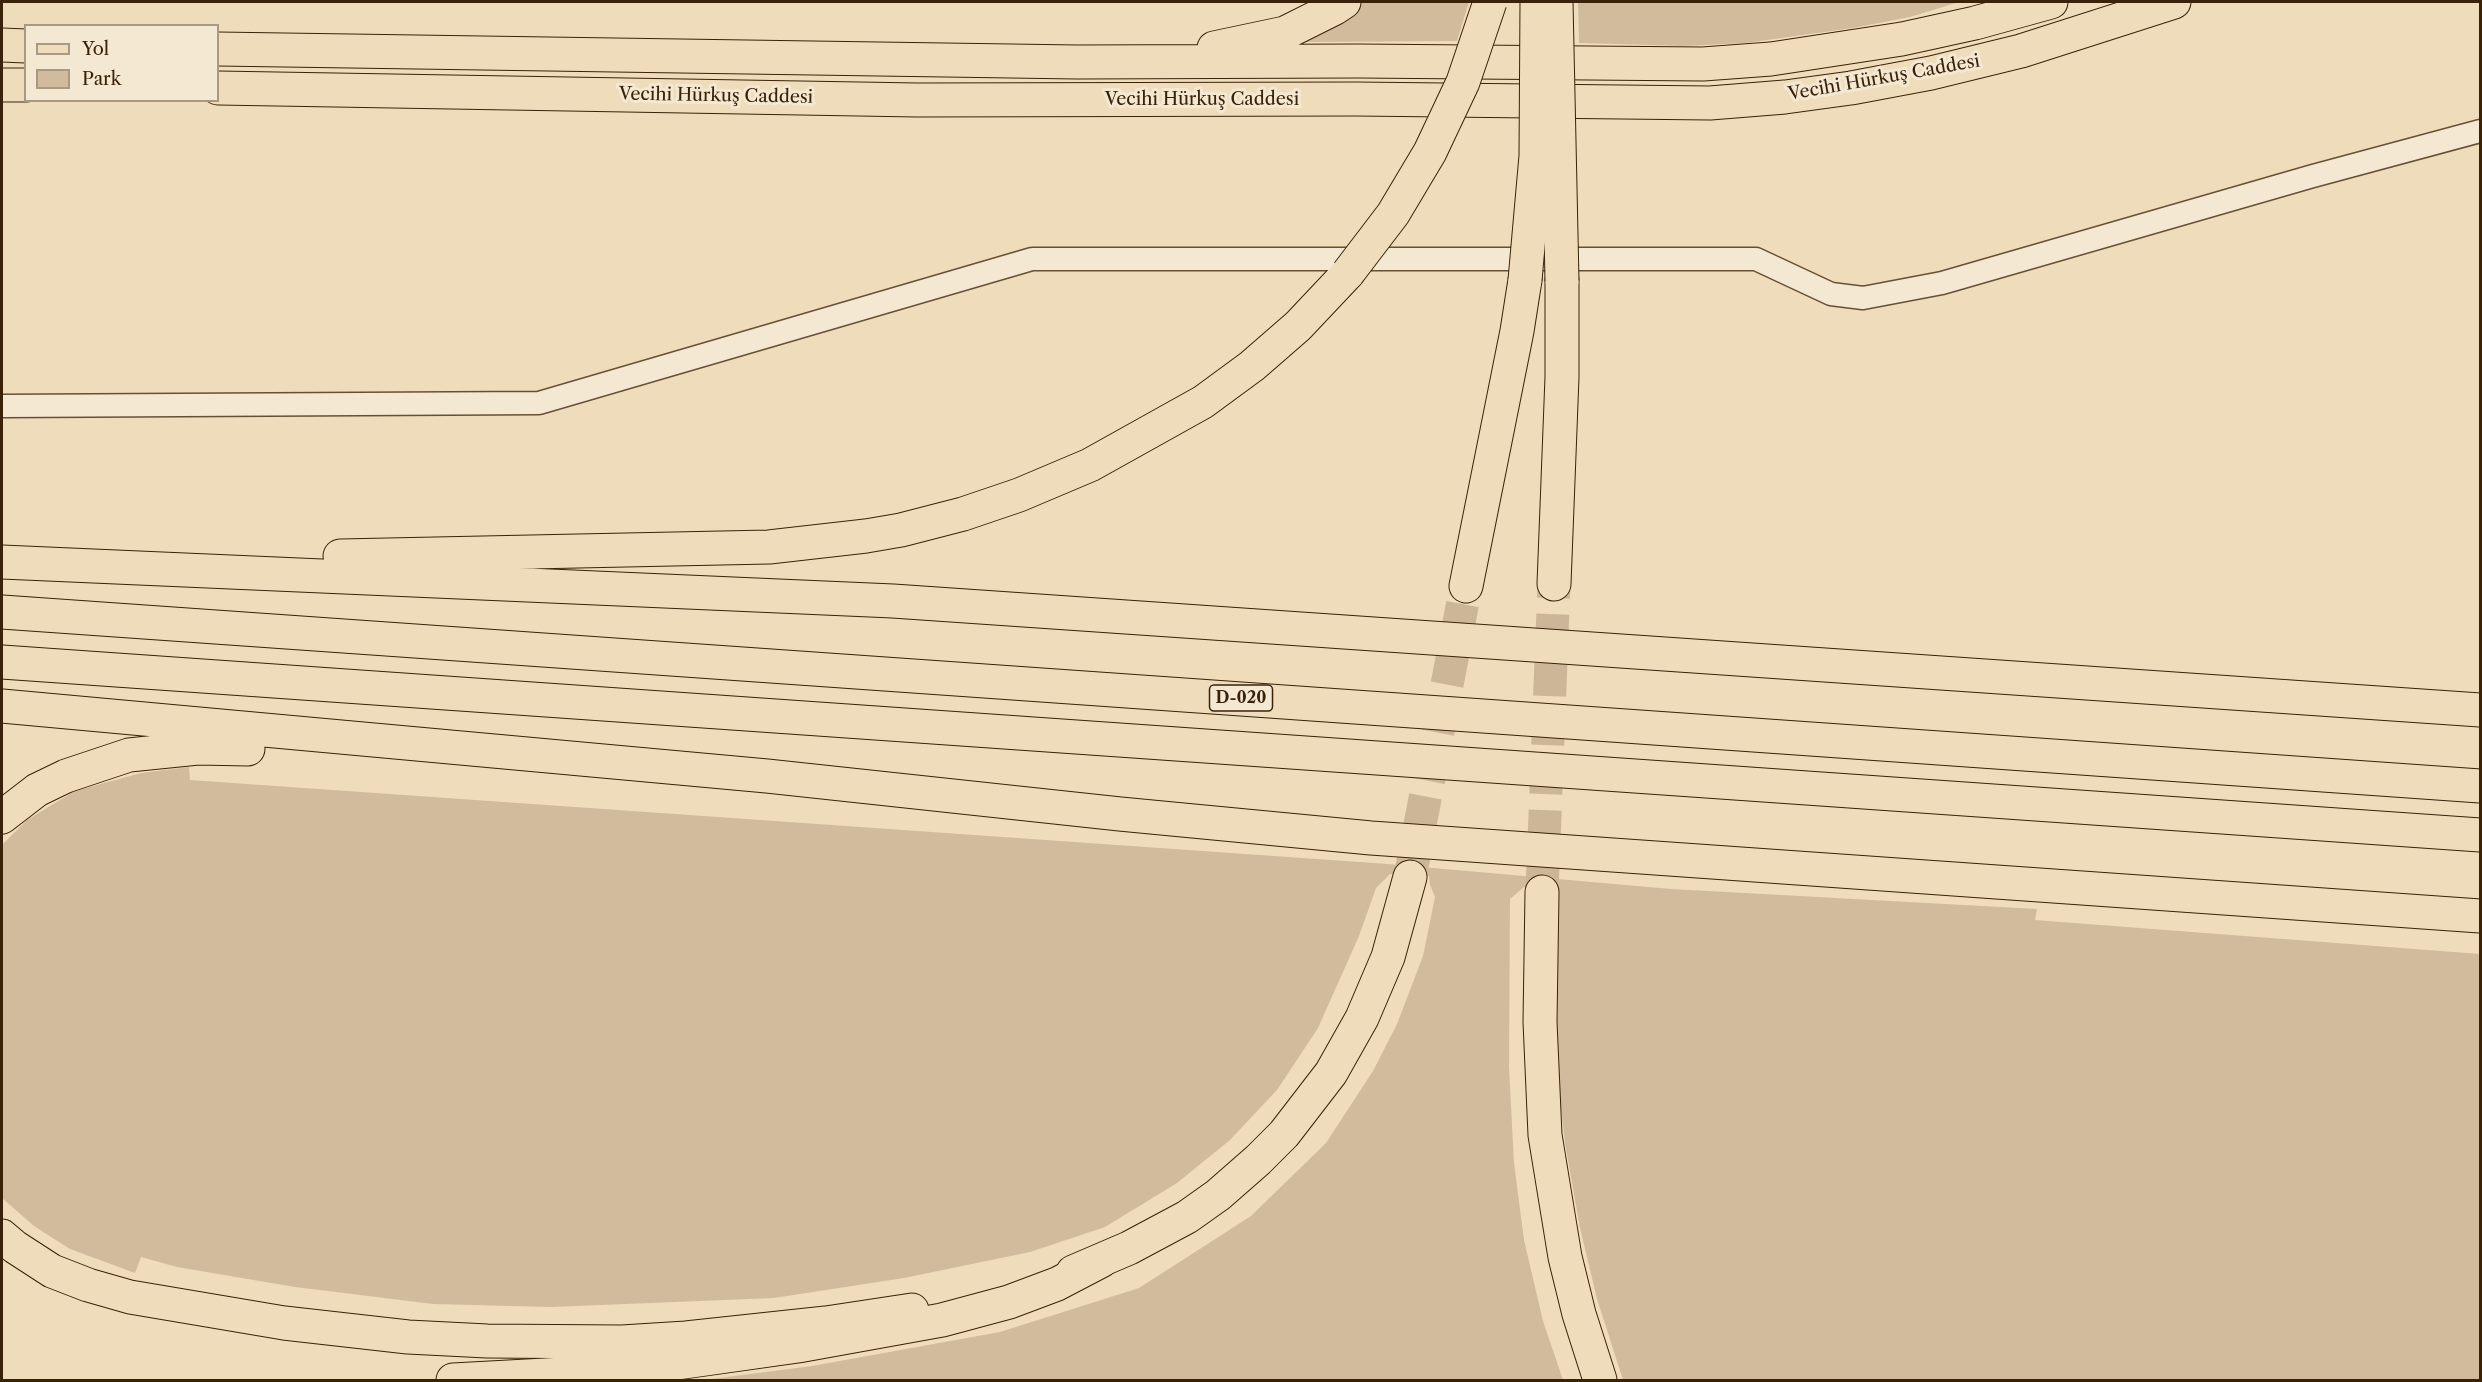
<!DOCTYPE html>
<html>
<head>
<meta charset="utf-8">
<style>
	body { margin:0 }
	#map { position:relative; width:2482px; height:1382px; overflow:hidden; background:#efdcbb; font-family:"Libre Caslon Text",serif }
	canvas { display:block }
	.frame { position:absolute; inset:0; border:3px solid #392208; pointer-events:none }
	.legend { position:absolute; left:24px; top:24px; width:195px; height:78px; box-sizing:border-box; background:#f5e8d3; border:2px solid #aa9982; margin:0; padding:8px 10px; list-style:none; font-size:18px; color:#392208 }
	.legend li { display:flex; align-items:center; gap:12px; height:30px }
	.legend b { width:30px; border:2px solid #aa9982 }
</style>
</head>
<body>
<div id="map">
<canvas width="2482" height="1382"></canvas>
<div class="frame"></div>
<ul class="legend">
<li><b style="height:8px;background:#efdcbb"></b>Yol</li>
<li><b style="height:16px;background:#d0bc9d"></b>Park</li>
</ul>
</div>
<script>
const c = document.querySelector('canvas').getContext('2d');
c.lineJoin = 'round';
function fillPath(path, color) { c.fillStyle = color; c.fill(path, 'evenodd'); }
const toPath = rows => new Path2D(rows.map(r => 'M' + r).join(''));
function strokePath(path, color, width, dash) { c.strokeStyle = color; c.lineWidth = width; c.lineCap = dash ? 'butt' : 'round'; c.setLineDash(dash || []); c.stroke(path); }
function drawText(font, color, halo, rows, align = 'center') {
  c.font = font + ' "Libre Caslon Text",serif'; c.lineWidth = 6; c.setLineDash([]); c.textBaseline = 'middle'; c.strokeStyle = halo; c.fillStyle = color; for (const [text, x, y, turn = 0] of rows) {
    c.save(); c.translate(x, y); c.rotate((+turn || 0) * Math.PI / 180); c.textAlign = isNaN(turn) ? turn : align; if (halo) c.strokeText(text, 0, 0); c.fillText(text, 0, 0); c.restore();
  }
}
fillPath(toPath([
	[1361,2,1469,2,1457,41,1304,42],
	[1578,2,1959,2,1910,17,1853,28,1746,43,1685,46,1579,43],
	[189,767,190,780,1388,864,1671,889,2037,909,2035,920,2480,954,2480,1380,1623,1380,1597,1299,1580,1228,1565,1143,1556,1065,1551,890,1524,887,1510,899,1509,1067,1514,1163,1524,1240,1543,1321,1563,1380,704,1380,812,1366,1000,1332,1139,1288,1251,1216,1326,1143,1373,1071,1397,1024,1423,956,1435,897,1430,885,1429,876,1390,874,1376,888,1359,936,1318,1028,1277,1090,1230,1140,1177,1183,1105,1227,1030,1252,904,1278,774,1298,551,1307,433,1304,295,1287,177,1267,141,1257,135,1273,70,1249,34,1226,2,1198,2,845,27,820,75,791,141,773]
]), '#d0bc9d');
strokePath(toPath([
	[1410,877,1466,586]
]), '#cbb797', 33, [33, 16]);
strokePath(toPath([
	[1542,892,1554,584]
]), '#cbb797', 33, [33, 16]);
const minor = toPath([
	[2,406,539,403,1032,259,1756,259,1831,294,1863,298,1942,283,2313,176,2480,131]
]);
const primary = toPath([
	[2,45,26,46],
	[1214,48,1285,33,1335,8,1344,2],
	[218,49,1077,62,1358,61,1703,64,1771,59,1902,39,1975,23,2051,2],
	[2,85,26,85],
	[218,88,917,100,1356,99,1710,103,1785,97,1851,88,1931,73,2021,51,2174,2]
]);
const trunk = toPath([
	[340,556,769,547,866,536,901,530,963,514,1019,495,1090,465,1203,402,1252,366,1298,326,1348,273],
	[2,562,893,601,2480,710],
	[1466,586,1517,331,1525,280],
	[2,612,2480,786],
	[2,662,2480,835],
	[2,706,767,776,1120,814,1371,838,2480,916],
	[2,817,37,790,66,776,129,755,198,748,248,749],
	[2,1236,15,1247,52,1271,88,1285,130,1297,284,1323,408,1337,487,1341,622,1342,686,1338,826,1323,912,1310],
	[1073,1272,1129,1248,1187,1217,1218,1195,1258,1160,1284,1134,1331,1073,1362,1018,1388,957,1410,877]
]);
const motorway = toPath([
	[1554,584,1562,377,1562,281],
	[1542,892,1540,1022,1545,1135,1565,1257,1579,1314,1600,1380],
	[453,1380,601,1372,684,1362,798,1346,942,1320,1009,1302,1057,1284,1101,1261]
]);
strokePath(minor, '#665035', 25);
strokePath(primary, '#392208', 35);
strokePath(trunk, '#392208', 35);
strokePath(motorway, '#392208', 35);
strokePath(minor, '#f5e8d3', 22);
strokePath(primary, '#efdcbb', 33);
strokePath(trunk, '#efdcbb', 33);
strokePath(motorway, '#efdcbb', 33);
const trunkBridge = toPath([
	[1348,273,1393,214,1430,152,1463,82,1490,2],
	[1525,280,1536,156,1537,2]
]);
const motorwayBridge = toPath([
	[1556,2,1562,281]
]);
strokePath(trunkBridge, '#392208', 35, []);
strokePath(motorwayBridge, '#392208', 35, []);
strokePath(trunkBridge, '#efdcbb', 33);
strokePath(motorwayBridge, '#efdcbb', 33);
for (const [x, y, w] of [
	[1241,698,63]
]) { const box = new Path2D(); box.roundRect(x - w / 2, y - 13, w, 26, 4.5); c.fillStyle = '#f5e8d3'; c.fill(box); strokePath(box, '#392208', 1.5); }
drawText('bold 16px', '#392208', null, [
	["D-020",1241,698]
]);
drawText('18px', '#392208', '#f5e8d3', [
	["Vecihi Hürkuş Caddesi",1884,78,-10],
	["Vecihi Hürkuş Caddesi",716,96,1],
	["Vecihi Hürkuş Caddesi",1202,100]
]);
</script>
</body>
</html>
